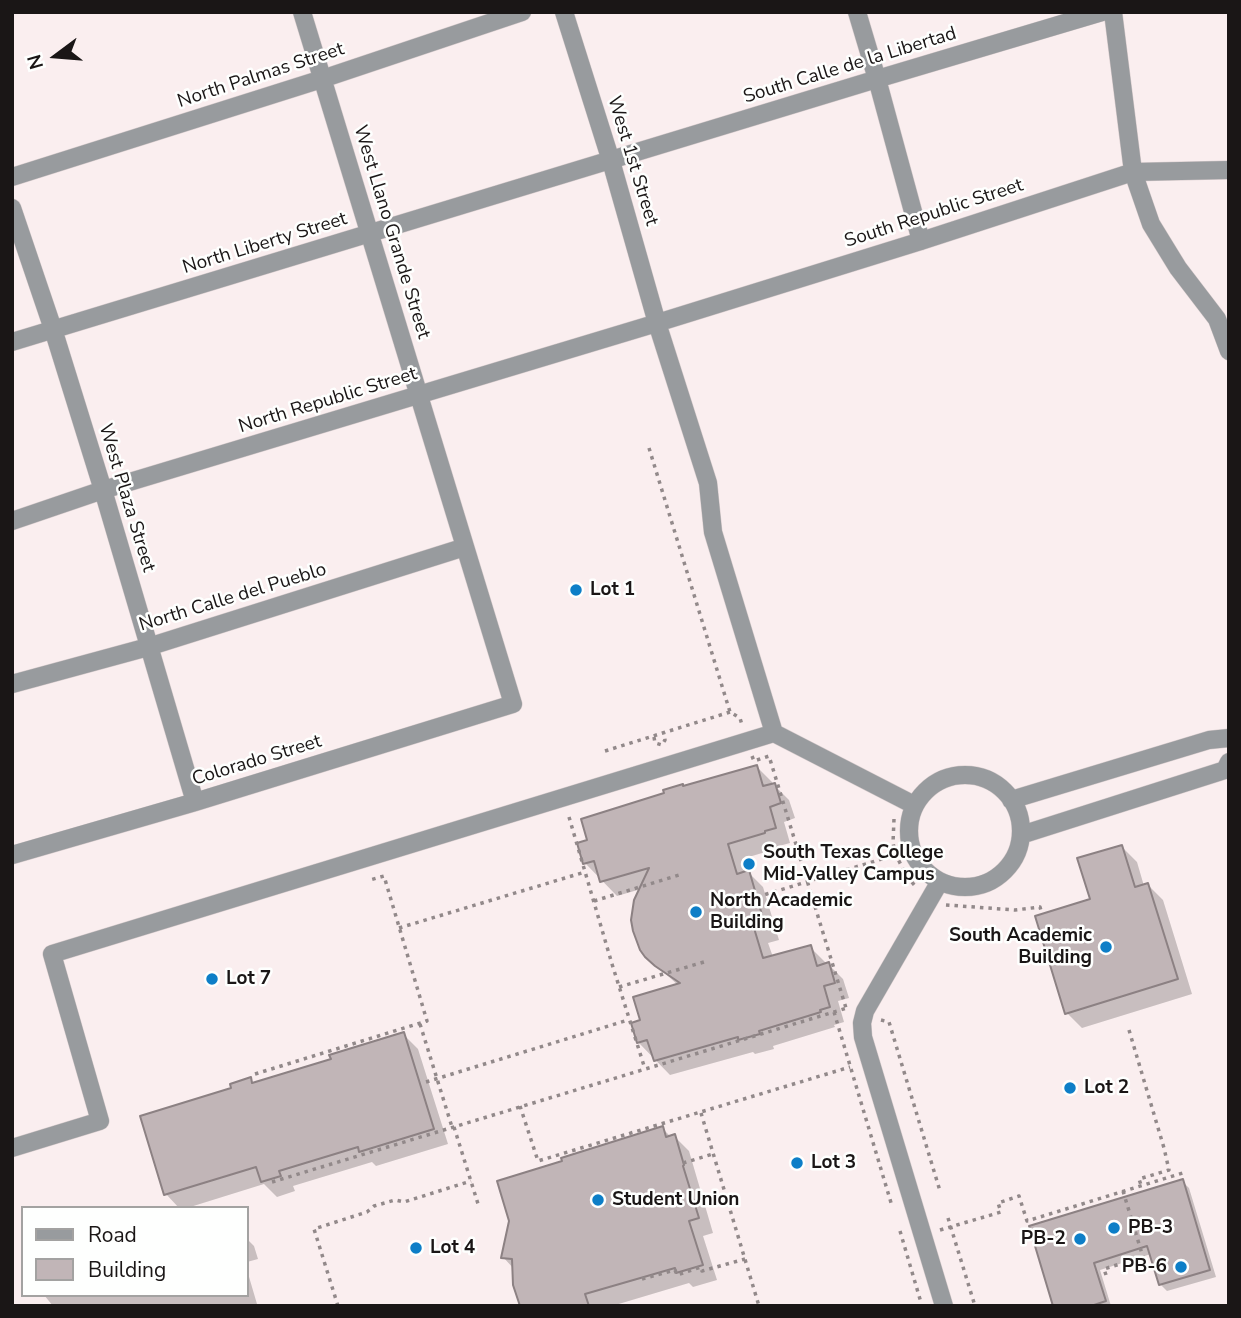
<!DOCTYPE html>
<html>
<head>
<meta charset="utf-8">
<style>
	body { margin:0 }
	#map { position:relative; width:1241px; height:1318px; overflow:hidden; background:#faeeef; font-family:"Nunito Sans",sans-serif }
	canvas { display:block }
	.frame { position:absolute; inset:0; border:14px solid #1a1616; pointer-events:none }
	.legend { position:absolute; left:21px; top:1206px; width:228px; height:91px; box-sizing:border-box; background:#fefffe; border:2px solid #a3a2a1; margin:0; padding:9px 12px; list-style:none; font-size:21px; color:#1a1616 }
	.legend li { display:flex; align-items:center; gap:14px; height:35px }
	.legend b { width:35px; border:2px solid #a3a2a1 }
	.north { position:absolute; left:21px; top:21px; width:70px; height:70px; -webkit-text-stroke:5px #fefffe; paint-order:stroke; rotate:254deg; font-size:19px; font-weight:700; line-height:28px; text-align:center; color:#1a1616 }
	.north::after { content:''; display:block; margin:auto; width:24px; height:32px; background:#1a1616; clip-path:polygon(50% 0,100% 100%,50% 72%,0 100%) }
</style>
</head>
<body>
<div id="map">
<canvas width="1241" height="1318"></canvas>
<div class="frame"></div>
<ul class="legend">
<li><b style="height:9px;background:#989b9e"></b>Road</li>
<li><b style="height:19px;background:#c1b5b7"></b>Building</li>
</ul>
<div class="north">N</div>
</div>
<script>
const c = document.querySelector('canvas').getContext('2d');
c.lineJoin = 'round';
function fillPath(path, color) { c.fillStyle = color; c.fill(path, 'evenodd'); }
const toPath = rows => new Path2D(rows.map(r => 'M' + r).join(''));
function strokePath(path, color, width, dash) { c.strokeStyle = color; c.lineWidth = width; c.lineCap = dash ? 'butt' : 'round'; c.setLineDash(dash || []); c.stroke(path); }
function drawText(font, color, halo, rows, align = 'center') {
  c.font = font + ' "Nunito Sans",sans-serif'; c.lineWidth = 5; c.setLineDash([]); c.textBaseline = 'middle'; c.strokeStyle = halo; c.fillStyle = color; for (const [text, x, y, turn = 0] of rows) {
    c.save(); c.translate(x, y); c.rotate((+turn || 0) * Math.PI / 180); c.textAlign = isNaN(turn) ? turn : align; if (halo) c.strokeText(text, 0, 0); c.fillText(text, 0, 0); c.restore();
  }
}
fillPath(toPath([
	[757,767,772,782,773,786,774,785,789,800,795,818,784,822,790,843,779,846,779,848,742,859,746,873,748,872,763,887,779,940,768,943,773,957,810,947,825,962,826,965,828,964,843,979,849,998,838,1001,844,1022,834,1025,835,1027,773,1046,774,1049,755,1054,753,1052,670,1075,638,1042,642,1021,679,986,646,956,641,889,617,896,585,863,684,788],
	[1122,847,1137,862,1144,886,1148,885,1163,900,1192,994,1082,1028,1067,1013,1092,900],
	[403,1034,418,1049,448,1144,376,1166,372,1162,293,1186,295,1191,277,1197,264,1184,187,1208,179,1208,166,1194,142,1118,233,1089,250,1079,255,1084,333,1060],
	[662,1128,671,1137,674,1136,689,1151,713,1233,703,1236,717,1280,693,1287,689,1283,612,1306,522,1306,514,1269,503,1257],
	[1182,1181,1189,1188,1216,1277,1167,1291,1160,1284,1151,1254,1100,1270,1111,1306,1052,1306,1050,1298],
	[247,1239,254,1246,258,1259,247,1262],
	[247,1270,257,1304,260,1306,53,1306,44,1295,247,1295]
]), '#0003');
const building = toPath([
	[757,765,763,786,775,783,781,803,770,807,776,828,765,831,765,833,728,844,737,874,749,870,765,925,754,928,763,958,811,945,817,966,829,962,835,983,824,986,830,1007,820,1010,821,1012,759,1031,760,1034,738,1040,738,1037,654,1061,647,1040,637,1043,631,1023,640,1020,633,997,680,983,655,966,645,957,640,950,633,931,631,920,634,900,649,868,600,882,594,861,583,864,577,843,587,840,581,819,664,793,663,790,683,784,683,786,757,765],
	[1122,845,1135,887,1148,883,1178,979,1065,1014,1035,916,1090,899,1077,858,1122,845],
	[404,1032,434,1129,359,1152,358,1147,279,1171,281,1176,261,1182,256,1167,164,1195,140,1116,231,1088,230,1084,251,1077,252,1083,331,1059,329,1055,404,1032],
	[663,1126,666,1137,675,1134,684,1165,683,1166,699,1218,689,1221,703,1265,676,1273,675,1268,585,1294,589,1306,520,1306,513,1285,512,1259,501,1258,509,1221,497,1181,562,1161,561,1158,663,1126],
	[1183,1179,1210,1270,1159,1285,1147,1246,1094,1263,1106,1301,1091,1306,1053,1306,1029,1226,1183,1179]
]);
fillPath(building, '#c1b5b7');
strokePath(building, '#8c8183', 2);
const minor = toPath([
	[564,12,611,161,657,323,708,483,713,532,774,733],
	[857,12,877,79,921,241],
	[1113,12,1133,172,1151,224,1178,268,1217,319,1229,351],
	[12,177,322,79,522,12],
	[12,208,53,329,103,490,195,802],
	[12,342,877,79,1102,12],
	[12,521,103,490,657,323,921,241,1133,172,1229,170],
	[12,684,148,647,465,547],
	'909 831a56 56 0 1 1 112 0a56 56 0 1 1-112 0Z',
	[1011,800,1209,740,1229,738],
	[1021,835,1225,770,1229,762],
	[12,855,195,802,513,704,302,12],
	[939,883,865,1011,862,1023,863,1037,944,1306],
	[12,1148,100,1121,52,954,774,733,914,805]
]);
strokePath(minor, '#d6cbcc', 19);
strokePath(toPath([
	[649,448,730,712,740,718,742,725],
	[654,737,655,743,662,745,665,740,664,733],
	[605,751,730,712],
	[752,756,754,761,769,756,846,1008],
	[569,817,612,964,645,1069],
	[894,819,893,843,896,855,906,875,916,887],
	[757,897,895,855],
	[594,901,679,875],
	[946,905,1015,910,1040,907,1042,914],
	[399,928,585,872],
	[619,987,704,962],
	[834,1012,892,1206],
	[881,1020,889,1022,940,1191],
	[420,1024,452,1127],
	[1129,1030,1164,1148,1169,1170,1139,1179,1141,1185],
	[255,1074,427,1021,384,876,370,880],
	[426,1082,628,1020],
	[520,1106,538,1161,850,1067],
	[701,1113,759,1306],
	[454,1127,479,1207],
	[683,1163,713,1154],
	[272,1182,847,1008],
	[1123,1191,1146,1267],
	[948,1218,975,1306],
	[940,1230,1001,1212,998,1203,1019,1196,1027,1221,1186,1172],
	[900,1231,922,1306],
	[1106,1275,1104,1269,1142,1257],
	[642,1279,675,1270,677,1275,701,1267,702,1271,745,1259],
	[338,1306,314,1229,367,1212,374,1206,395,1200,404,1202,471,1181]
]), '#92898a', 3.5, [3.5, 5]);
strokePath(minor, '#989b9e', 18);
for (const [x, y, r, color] of [
	[576,590,7,"#0d7ec7"],
	[749,864,7,"#0d7ec7"],
	[696,912,7,"#0d7ec7"],
	[1106,947,7,"#0d7ec7"],
	[212,979,7,"#0d7ec7"],
	[1070,1088,7,"#0d7ec7"],
	[797,1163,7,"#0d7ec7"],
	[598,1200,7,"#0d7ec7"],
	[1114,1228,7,"#0d7ec7"],
	[1080,1239,7,"#0d7ec7"],
	[416,1248,7,"#0d7ec7"],
	[1181,1267,7,"#0d7ec7"]
]) { const dot = new Path2D(); dot.arc(x, y, r, 0, 2 * Math.PI); c.fillStyle = color; c.fill(dot); strokePath(dot, '#fefffe', 2.5); }
drawText('19px', '#1a1616', '#fefffe', [
	["South Calle de la Libertad",850,66,-17],
	["North Palmas Street",261,76,-18],
	["West 1st Street",632,161,73],
	["South Republic Street",934,214,-18],
	["West Llano Grande Street",391,232,73],
	["North Liberty Street",265,244,-17],
	["North Republic Street",328,401,-17],
	["West Plaza Street",126,498,73],
	["North Calle del Pueblo",233,598,-17],
	["Colorado Street",257,761,-17]
]);
drawText('bold 19px', '#1a1616', '#fefffe', [
	["Lot 1",590,590],
	["South Texas College",763,853],
	["Mid-Valley Campus",763,875],
	["North Academic",710,901],
	["Building",710,923],
	["South Academic",1092,936,"right"],
	["Building",1092,958,"right"],
	["Lot 7",226,979],
	["Lot 2",1084,1088],
	["Lot 3",811,1163],
	["Student Union",612,1200],
	["PB-3",1128,1228],
	["PB-2",1066,1239,"right"],
	["Lot 4",430,1248],
	["PB-6",1167,1267,"right"]
], 'left');
</script>
</body>
</html>
